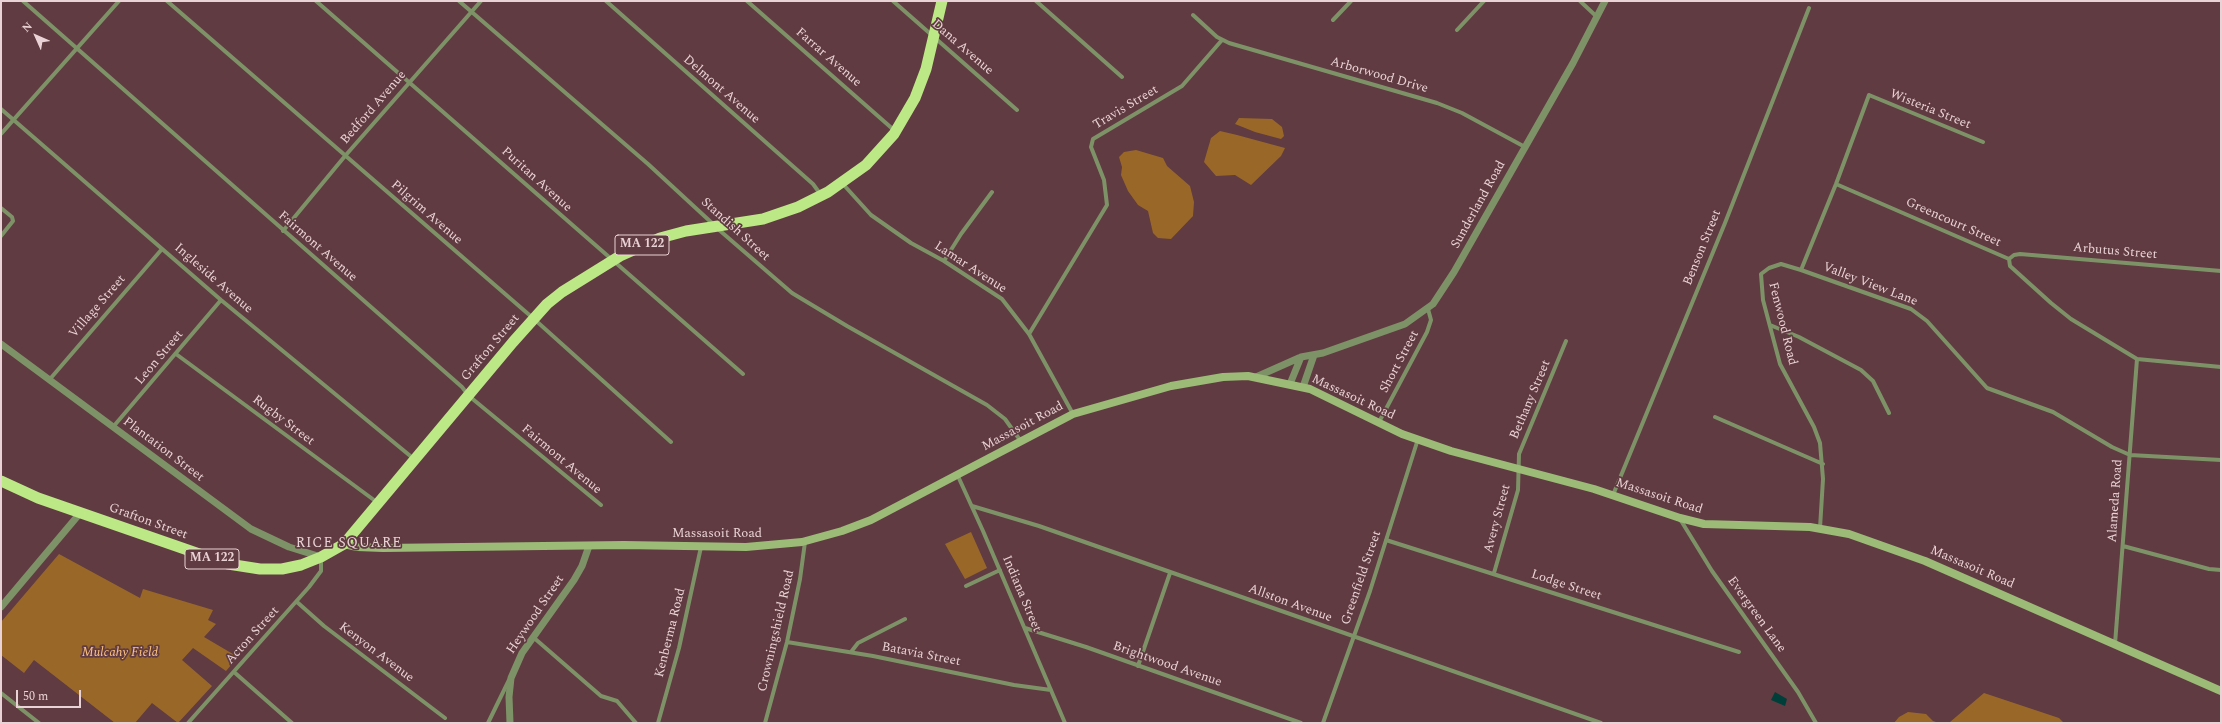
<!DOCTYPE html>
<html>
<head>
<meta charset="utf-8">
<style>
	body { margin:0 }
	#map { position:relative; width:2222px; height:724px; overflow:hidden; background:#603b41; font-family:Spectral,serif }
	canvas { display:block }
	.frame { position:absolute; inset:0; border:2px solid #ead3d6; pointer-events:none }
	.north { position:absolute; left:16px; top:16px; width:40px; height:40px; -webkit-text-stroke:3px #603b41; paint-order:stroke; rotate:315deg; font-size:11px; font-weight:700; line-height:16px; text-align:center; color:#ead3d6 }
	.north::after { content:''; display:block; margin:auto; width:14px; height:18px; background:#ead3d6; clip-path:polygon(50% 0,100% 100%,50% 72%,0 100%) }
	.scale { position:absolute; left:16px; top:690px; width:65px; height:18px; box-sizing:border-box; border:2px solid #ead3d6; border-top:0; padding-left:5px; font-size:12px; line-height:14px; white-space:nowrap; color:#ead3d6; -webkit-text-stroke:3px #603b41; paint-order:stroke }
</style>
</head>
<body>
<div id="map">
<canvas width="2222" height="724"></canvas>
<div class="frame"></div>
<div class="north">N</div>
<div class="scale">50 m</div>
</div>
<script>
const c = document.querySelector('canvas').getContext('2d');
c.lineJoin = 'round';
function fillPath(path, color) { c.fillStyle = color; c.fill(path, 'evenodd'); }
const toPath = rows => new Path2D(rows.map(r => 'M' + r).join(''));
function strokePath(path, color, width, dash) { c.strokeStyle = color; c.lineWidth = width; c.lineCap = dash ? 'butt' : 'round'; c.setLineDash(dash || []); c.stroke(path); }
function drawText(font, color, halo, rows, align = 'center') {
  c.font = font + ' Spectral,serif'; c.lineWidth = 3.5; c.setLineDash([]); c.textBaseline = 'middle'; c.strokeStyle = halo; c.fillStyle = color; for (const [text, x, y, turn = 0] of rows) {
    c.save(); c.translate(x, y); c.rotate((+turn || 0) * Math.PI / 180); c.textAlign = isNaN(turn) ? turn : align; if (halo) c.strokeText(text, 0, 0); c.fillText(text, 0, 0); c.restore();
  }
}
fillPath(toPath([
	[1239,118,1272,119,1282,127,1284,136,1281,139,1255,132,1235,124],
	[1220,131,1237,135,1285,148,1281,156,1251,185,1235,175,1216,176,1204,162,1211,138],
	[1136,150,1163,158,1167,166,1190,186,1194,202,1193,216,1171,239,1158,238,1153,233,1148,211,1138,205,1128,191,1121,175,1122,167,1119,157,1124,152],
	[971,532,987,568,965,579,945,544],
	[59,554,140,598,143,589,213,610,208,620,216,624,204,637,238,657,226,671,193,648,182,660,212,686,178,723,152,703,135,723,115,723,34,660,24,673,1,655,1,622],
	[1984,693,2059,718,2064,723,1894,723,1899,717,1908,712,1926,714,1933,721,1939,723,1950,722]
]), '#996829');
fillPath(toPath([
	[1775,692,1787,699,1785,706,1771,700]
]), '#003e3a');
strokePath(toPath([
	[23,1,462,387,469,396,601,505],
	[167,1,534,319,671,442],
	[316,1,743,374],
	[459,1,648,164,713,224],
	[606,1,813,184,821,195],
	[747,1,895,131],
	[893,1,1017,110],
	[1036,1,1122,77],
	[1580,1,1596,16],
	[1193,15,1217,37,1229,43,1437,103,1462,113,1525,147],
	[1333,20,1351,1],
	[1457,30,1484,1],
	[1,109,221,300,414,459],
	[1,134,119,1],
	[842,183,871,215,911,243,944,261,1002,299,1029,334,1073,414],
	[1836,184,2009,259,2010,266,2051,303,2071,319,2137,359,2221,367],
	[1,208,12,217,13,221,1,236],
	[718,229,792,293,847,326,987,405,1005,419,1020,440],
	[283,231,345,156,481,1],
	[2009,259,2014,255,2020,254,2221,271],
	[944,261,961,234,992,192],
	[1801,270,1911,309,1927,321,1987,388,2053,412,2112,447,2130,455,2221,460],
	[1770,325,1799,337,1861,370,1873,381,1889,413],
	[1029,334,1107,205,1104,180,1091,147,1093,139,1182,86,1222,40],
	[176,354,378,503],
	[50,379,162,249],
	[1715,417,1823,464],
	[1379,422,1427,332,1431,320,1428,309],
	[113,427,221,300],
	[957,474,983,531,1065,723],
	[1613,495,1725,223,1809,8],
	[972,506,1039,526,1601,723],
	[1680,519,1712,571,1798,692,1816,723],
	[1820,528,1823,479,1820,443,1814,427,1780,364,1763,300,1761,274,1769,268,1781,264,1801,270,1836,184,1869,95,1983,142],
	[1386,540,1739,652],
	[2123,546,2209,569,2221,570],
	[1494,573,1518,490,1519,454,1566,341],
	[966,586,1000,570],
	[297,602,324,626,445,718],
	[1025,628,1086,647,1301,723],
	[533,637,601,696,617,701,636,723],
	[787,642,873,656,1014,685,1051,690],
	[2115,644,2137,359],
	[851,652,858,643,905,619],
	[1138,666,1170,573],
	[234,672,292,723],
	[1,693,39,723],
	[188,723,309,587,321,571,321,557],
	[488,723,509,680],
	[658,723,679,648,701,547],
	[765,723,787,642,800,579,805,542],
	[1323,723,1370,591,1418,439]
]), '#7e9267', 4);
strokePath(toPath([
	[1,344,251,529,289,547,321,557],
	[1256,377,1301,357,1323,353,1405,324,1433,304,1454,272,1573,63,1605,1],
	[1290,384,1301,357],
	[1303,387,1314,355],
	[1,607,81,512],
	[510,723,509,697,511,678,522,653,574,580,582,566,589,546]
]), '#7e9267', 7);
strokePath(toPath([
	[344,544,357,547,383,548,624,545,746,547,802,542,842,531,871,520,1073,414,1171,386,1223,377,1248,376,1310,389,1402,434,1451,451,1594,489,1680,518,1704,524,1810,527,1849,534,1925,561,2221,691]
]), '#9bbb77', 8);
strokePath(toPath([
	[1,481,38,498,228,564,260,569,282,569,301,565,321,557,344,544,513,342,547,304,562,292,620,256,660,238,686,231,763,219,798,207,828,192,866,165,894,134,915,98,926,69,942,1]
]), '#bce886', 11);
for (const [x, y, w] of [
	[642,245,54],
	[212,559,54]
]) { const box = new Path2D(); box.roundRect(x - w / 2, y - 10, w, 20, 3); c.fillStyle = '#603b41'; c.fill(box); strokePath(box, '#ead3d6', 1); }
drawText('bold 12px', '#ead3d6', null, [
	["MA 122",642,245],
	["MA 122",212,559]
]);
drawText('13px', '#ead3d6', '#603b41', [
	["Dana Avenue",962,48,41],
	["Farrar Avenue",828,58,41],
	["Arborwood Drive",1379,76,16],
	["Delmont Avenue",721,90,41],
	["Bedford Avenue",374,108,-49],
	["Travis Street",1126,108,-31],
	["Wisteria Street",1930,110,22],
	["Puritan Avenue",536,180,42],
	["Sunderland Road",1479,205,-61],
	["Pilgrim Avenue",426,213,41],
	["Greencourt Street",1953,223,24],
	["Standish Street",735,230,42],
	["Fairmont Avenue",317,247,41],
	["Benson Street",1703,248,-68],
	["Arbutus Street",2115,252,5],
	["Lamar Avenue",970,268,33],
	["Ingleside Avenue",213,279,41],
	["Valley View Lane",1870,285,21],
	["Village Street",98,307,-49],
	["Fenwood Road",1782,324,76],
	["Grafton Street",491,348,-50],
	["Leon Street",160,358,-50],
	["Short Street",1400,362,-62],
	["Massasoit Road",1353,398,25],
	["Bethany Street",1531,400,-67],
	["Rugby Street",283,421,37],
	["Massasoit Road",1023,427,-28],
	["Plantation Street",163,450,37],
	["Fairmont Avenue",561,460,40],
	["Massasoit Road",1659,497,18],
	["Alameda Road",2116,501,-86],
	["Avery Street",1498,519,-75],
	["Grafton Street",148,522,20],
	["Massasoit Road",717,534],
	["Massasoit Road",1972,568,23],
	["Greenfield Street",1362,578,-71],
	["Lodge Street",1566,586,18],
	["Indiana Street",1021,594,67],
	["Allston Avenue",1290,604,20],
	["Heywood Street",536,615,-56],
	["Evergreen Lane",1756,615,54],
	["Crowningshield Road",777,631,-77],
	["Kenberma Road",671,633,-76],
	["Acton Street",253,636,-48],
	["Kenyon Avenue",376,653,37],
	["Batavia Street",921,655,11],
	["Brightwood Avenue",1167,665,19]
]);
drawText('italic 13px', '#fec483', '#603b41', [
	["Mulcahy Field",120,653]
]);
c.letterSpacing = '1px';
drawText('14px', '#ead3d6', '#603b41', [
	["RICE SQUARE",349,544]
]);
c.letterSpacing = '0px';
</script>
</body>
</html>
